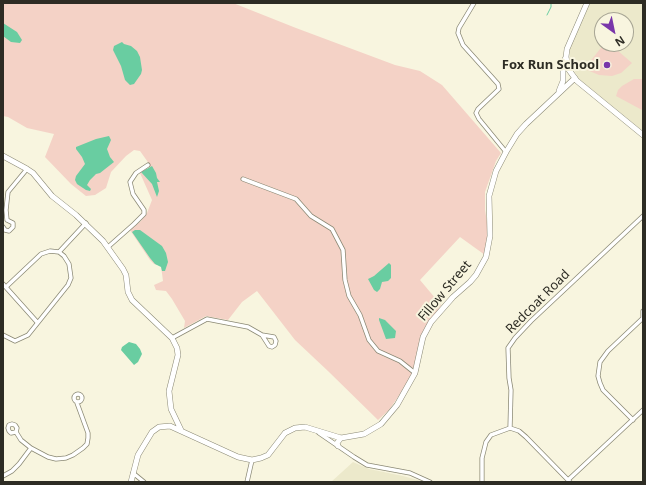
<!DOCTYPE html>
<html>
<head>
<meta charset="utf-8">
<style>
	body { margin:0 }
	#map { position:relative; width:646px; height:485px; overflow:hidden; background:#f8f5df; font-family:"Noto Sans",sans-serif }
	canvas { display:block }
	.frame { position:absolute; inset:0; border:4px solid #2d2c24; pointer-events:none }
	.north { position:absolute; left:594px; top:12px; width:40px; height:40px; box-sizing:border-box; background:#f8f5df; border:1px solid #a7a594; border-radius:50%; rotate:147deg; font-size:11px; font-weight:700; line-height:16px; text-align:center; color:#2d2c24 }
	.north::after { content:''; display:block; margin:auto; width:14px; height:18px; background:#7936aa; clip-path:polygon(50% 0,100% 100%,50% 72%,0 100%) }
</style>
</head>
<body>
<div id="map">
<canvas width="646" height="485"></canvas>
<div class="frame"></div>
<div class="north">N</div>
</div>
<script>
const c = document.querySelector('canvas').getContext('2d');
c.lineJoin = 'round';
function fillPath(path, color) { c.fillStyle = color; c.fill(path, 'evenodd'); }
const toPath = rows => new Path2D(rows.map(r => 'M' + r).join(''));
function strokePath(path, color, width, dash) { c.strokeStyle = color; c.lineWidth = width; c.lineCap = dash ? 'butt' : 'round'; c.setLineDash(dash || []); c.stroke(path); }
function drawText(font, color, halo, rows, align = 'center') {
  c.font = font + ' "Noto Sans",sans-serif'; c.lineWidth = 4; c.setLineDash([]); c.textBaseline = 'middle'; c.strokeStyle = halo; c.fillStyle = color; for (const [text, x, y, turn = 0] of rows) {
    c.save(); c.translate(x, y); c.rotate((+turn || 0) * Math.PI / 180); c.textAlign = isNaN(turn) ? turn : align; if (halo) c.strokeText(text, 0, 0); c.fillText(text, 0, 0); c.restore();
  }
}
fillPath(toPath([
	[590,3,643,3,643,131,580,80,573,69,570,62,570,46],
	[602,20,626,20,626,44,602,44],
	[353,462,369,469,403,476,425,482,331,482]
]), '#ece9cb');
fillPath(toPath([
	[3,3,233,3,296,28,395,65,420,71,442,85,501,153,496,161,485,192,485,210,488,228,485,255,460,237,420,280,441,305,422,334,415,367,407,384,389,410,378,420,329,372,295,340,257,291,242,302,228,320,206,316,184,328,185,321,172,299,166,291,156,290,154,285,163,281,161,266,154,264,150,260,130,230,141,221,147,213,152,200,140,173,149,168,150,165,140,151,134,150,126,156,111,172,106,188,95,195,86,196,71,184,45,157,54,134,27,128,8,117,3,116],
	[604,44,610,44,632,63,621,73,612,76,599,75,587,70,585,68],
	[634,79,643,79,643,109,642,110,616,96,618,90,622,86]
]), '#f4d2c6');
fillPath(toPath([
	[3,23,17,32,22,40,20,43,11,42,3,36],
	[122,42,124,44,131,46,137,51,140,57,142,70,141,74,134,84,130,85,125,80,121,66,113,50,114,46],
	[109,136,111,140,107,149,110,157,114,162,100,173,96,174,90,180,87,185,91,189,90,191,86,190,77,184,75,180,76,176,85,164,82,157,76,149,76,147,96,139],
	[152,166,156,173,157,178,160,182,157,182,159,191,157,197,152,184,141,172],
	[135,230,140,230,162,246,166,253,168,262,165,271,162,271,161,267,155,264,150,258,132,232],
	[389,263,391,265,391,278,388,281,382,282,380,289,377,292,374,290,368,279,374,276],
	[379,318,385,320,396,331,395,338,386,339,379,320],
	[129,342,136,344,140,349,142,354,138,362,134,365,121,350,122,347]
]), '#69cda1');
strokePath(toPath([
	[547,15,551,7,551,3]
]), '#69cda1', 1);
const street = toPath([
	[474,3,459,28,458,33,463,45,498,84,499,89,478,109,476,113,479,119,506,152],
	[243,179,296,199,311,216,332,229,343,250,345,280,349,296,360,315,369,340,378,351,400,361,415,373],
	[7,220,6,210,8,192,27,169],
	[3,227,5,230,9,231,13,227,13,223,7,220],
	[108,247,134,224,144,214,144,210,133,194,130,182,136,173,148,165],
	[59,252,86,223],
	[3,284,37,322],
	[6,287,41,254,50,251,59,252],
	[643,311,643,317],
	[3,335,15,341,28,335,68,285,71,278,69,264,64,256,59,252],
	[172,338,207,319,248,327,262,335,269,346,272,347,275,345,276,341,274,337,262,335],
	'74 398a4 4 0 1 1 8 0a4 4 0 1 1-8 0Z',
	[633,420,603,390,600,383,598,376,600,362,608,351,643,318],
	[510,428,511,390,509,378,508,348,515,338,531,321,643,216],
	[16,432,11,433,9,431,8,428,9,425,12,424,15,425,17,428,16,432,21,440,31,448,48,457,56,459,66,458,73,455,83,448,87,444,88,438,88,433,77,403],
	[319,433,354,457,367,465,410,473,430,482],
	[133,473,144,482],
	[3,476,12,471,19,464,31,448],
	[568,480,643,410],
	[247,482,252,460],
	[482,482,482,458,486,442,491,435,510,428,519,431,526,437,570,482]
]);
const secondary = toPath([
	[587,3,567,49,566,57,569,70,577,81,643,135],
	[559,91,563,81,563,63,566,57],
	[3,156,27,169,33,173,52,196,76,215,103,241,123,269,126,275,128,292,132,300,172,338,177,348,178,355,169,391,171,409,181,430],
	[338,446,337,443,341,438],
	[131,482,138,455,152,432,159,427,170,426,238,457,252,460,261,458,268,455,285,433,295,428,305,427,341,438,364,434,381,424,397,405,415,373,423,337,431,322,453,297,470,282,476,275,486,257,490,236,489,196,496,171,506,152,517,134,526,124,575,78]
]);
strokePath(street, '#8b8975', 5);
strokePath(secondary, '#8b8975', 6);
strokePath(street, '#fff', 3.5);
strokePath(secondary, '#fff', 5);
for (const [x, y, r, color] of [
	[607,65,4,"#7936aa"]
]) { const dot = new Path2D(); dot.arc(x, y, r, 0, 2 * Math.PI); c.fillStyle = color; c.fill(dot); strokePath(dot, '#f8f5df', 1.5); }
drawText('bold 13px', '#2d2c24', '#f8f5df', [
	["Fox Run School",599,65]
], 'right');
drawText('13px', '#2d2c24', '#f8f5df', [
	["Fillow Street",445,291,-50],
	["Redcoat Road",538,302,-45]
]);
</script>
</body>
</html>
